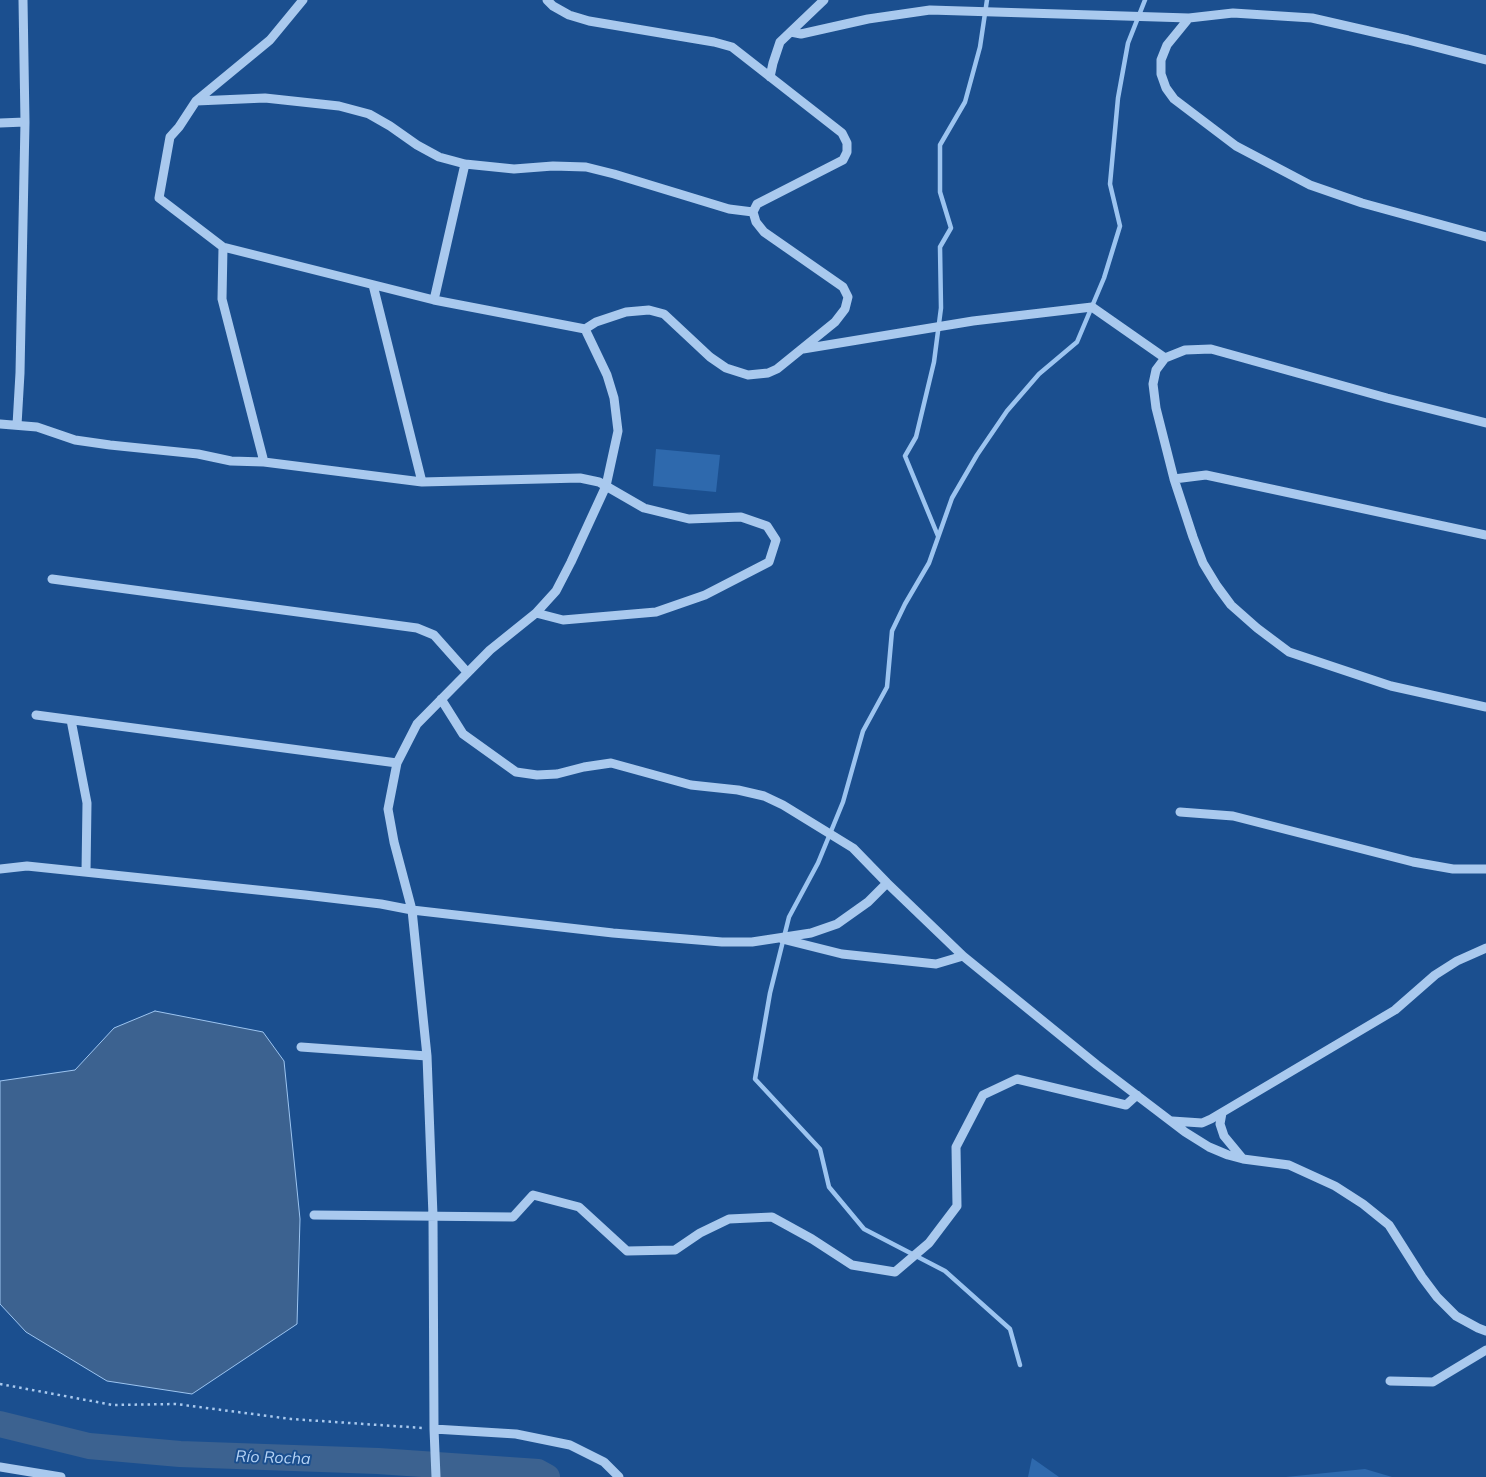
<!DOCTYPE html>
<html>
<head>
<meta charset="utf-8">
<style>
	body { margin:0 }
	canvas { display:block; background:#1b4f8f }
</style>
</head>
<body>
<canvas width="1486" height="1477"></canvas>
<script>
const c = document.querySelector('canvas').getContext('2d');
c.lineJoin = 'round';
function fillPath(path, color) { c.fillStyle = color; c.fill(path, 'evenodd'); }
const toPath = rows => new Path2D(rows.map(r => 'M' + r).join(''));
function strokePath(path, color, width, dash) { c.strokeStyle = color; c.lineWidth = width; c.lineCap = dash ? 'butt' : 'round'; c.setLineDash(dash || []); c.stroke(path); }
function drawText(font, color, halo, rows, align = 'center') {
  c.font = font + ' Mulish,sans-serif'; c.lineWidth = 4; c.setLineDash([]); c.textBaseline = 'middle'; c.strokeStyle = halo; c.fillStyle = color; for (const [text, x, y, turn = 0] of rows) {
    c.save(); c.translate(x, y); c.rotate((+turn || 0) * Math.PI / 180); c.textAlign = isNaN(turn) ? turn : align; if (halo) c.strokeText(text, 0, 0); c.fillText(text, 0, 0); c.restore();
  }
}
fillPath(toPath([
	[656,449,720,455,716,492,653,486],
	[1032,1458,1059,1477,1028,1477],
	[1365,1469,1392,1477,1286,1477]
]), '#2e69ad');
const water = toPath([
	[155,1011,263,1032,284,1061,300,1219,297,1324,192,1394,107,1381,26,1332,0,1304,0,1081,75,1070,114,1028,155,1011]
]);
fillPath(water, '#3c6290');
strokePath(water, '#9cc4f0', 1);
strokePath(toPath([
	[938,536,905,456,916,437,934,362,941,308,940,247,951,228,940,192,940,145,965,102,980,47,987,0],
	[1020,1365,1010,1329,945,1271,864,1229,829,1187,820,1149,755,1079,770,993,789,917,818,863,843,802,863,731,887,687,892,631,905,604,929,563,952,498,977,455,1007,411,1039,374,1077,342,1104,278,1120,226,1110,184,1118,98,1128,43,1145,0]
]), '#9cc4f0', 4.5);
strokePath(toPath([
	[0,1424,89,1446,180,1454,378,1461,538,1472,547,1477]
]), '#3c6290', 26);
strokePath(toPath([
	[0,1384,113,1405,176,1404,291,1419,423,1428]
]), '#a9c9ee', 2.5, [2.5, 4]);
strokePath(toPath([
	[303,0,270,40,196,101,179,127,170,137,159,198,223,247,434,300,585,329,596,322,626,312,649,310,664,314,710,357,726,368,748,375,768,373,777,369,835,322,845,309,848,297,843,287,764,232,756,222,753,212,757,204,843,160,847,152,847,143,842,133,732,47,714,42,589,21,569,15,553,6,547,0],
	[1189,18,1167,45,1161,60,1161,74,1166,88,1174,99,1236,146,1310,185,1362,203,1486,237],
	[791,32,801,34,868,19,930,10,1189,18,1233,13,1312,18,1408,40,1486,60],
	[770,77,773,63,780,42,824,0],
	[196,101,265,98,339,106,369,114,390,126,417,145,439,157,465,164,514,169,553,166,586,167,614,174,729,209,753,212],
	[0,123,25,122],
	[223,247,222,299,264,462],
	[373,285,422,482],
	[434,300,465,164],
	[803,349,973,321,1092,307,1165,358],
	[1486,423,1387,398,1211,349,1185,350,1165,358,1156,370,1153,384,1156,408,1174,479,1193,537,1203,563,1217,586,1231,605,1257,628,1289,652,1391,686,1486,707],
	[0,424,37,427,75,440,110,445,198,454,231,461,264,462,422,482,580,478,599,482,644,508,689,519,741,517,767,526,776,540,769,562,705,595,656,612,563,620,536,613],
	[17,425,20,373,25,122,23,0],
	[1174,479,1206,475,1486,535],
	[52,579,417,628,434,635,467,672],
	[441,699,463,734,516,772,537,775,557,774,584,767,611,763,691,785,738,790,764,796,783,805,853,848,887,883,963,956,1097,1065,1185,1132,1209,1147,1228,1155,1243,1159,1289,1165,1335,1186,1363,1204,1389,1225,1422,1277,1437,1297,1456,1316,1478,1328,1486,1331],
	[36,715,397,763],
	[71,720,87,803,86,872],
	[1180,812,1233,816,1413,862,1453,869,1486,869],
	[0,869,27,866,305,895,381,904,412,910,613,933,722,942,752,942,811,933,837,924,868,902,887,883],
	[782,939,842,954,936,964,963,956],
	[301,1047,427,1056],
	[1222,1113,1220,1124,1224,1136,1243,1159],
	[1172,1121,1202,1123,1211,1119,1395,1010,1435,975,1457,961,1486,948],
	[314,1215,513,1217,533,1195,579,1207,627,1251,675,1250,700,1233,729,1219,772,1217,812,1239,852,1265,895,1272,929,1243,957,1206,956,1147,983,1095,1017,1079,1126,1105,1137,1095],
	[1390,1381,1433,1382,1486,1350],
	[434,1429,516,1434,570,1445,604,1462,619,1477],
	[0,1467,61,1477],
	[436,1477,434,1429,433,1216,427,1056,412,910,394,842,388,809,397,763,417,724,490,650,536,613,556,591,571,562,606,486,618,431,614,398,607,375,585,329]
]), '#a9c9ee', 9);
drawText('italic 16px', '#b5d3f5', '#1b4f8f', [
	["Río Rocha",273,1458,2]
]);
</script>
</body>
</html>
